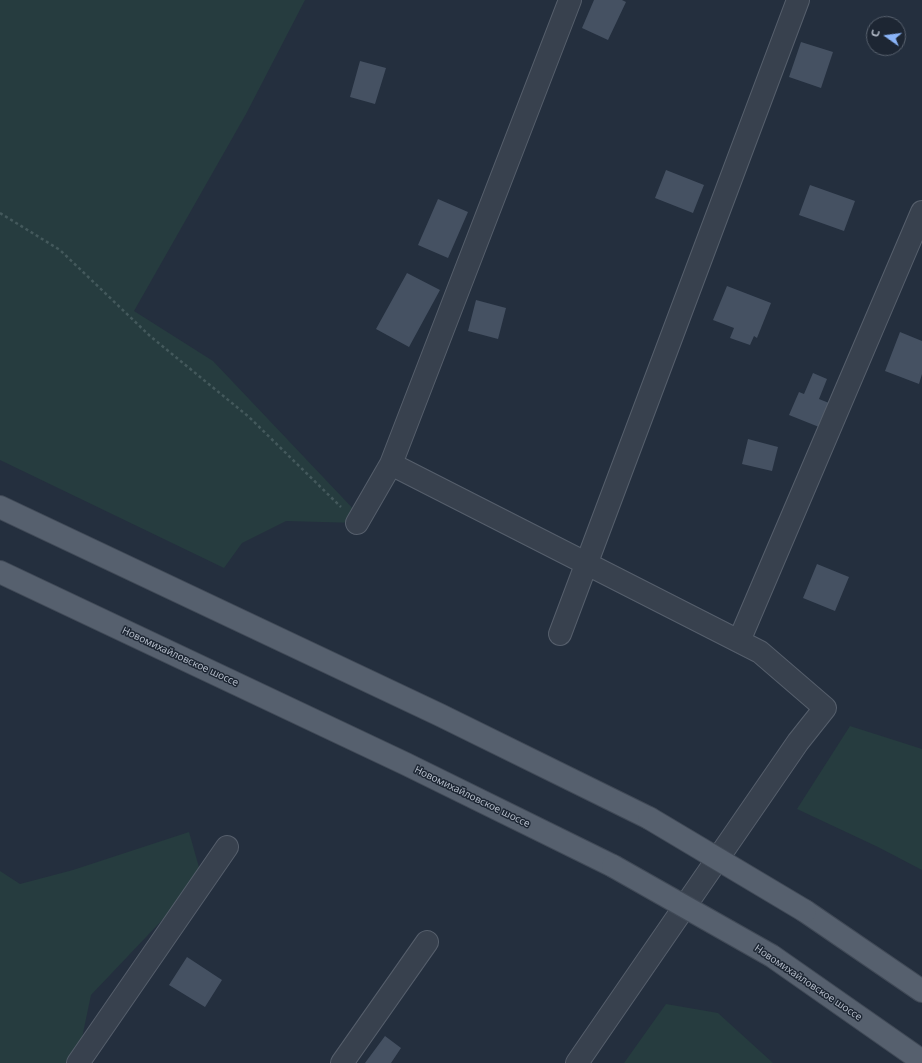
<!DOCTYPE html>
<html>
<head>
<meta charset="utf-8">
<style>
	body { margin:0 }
	#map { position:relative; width:922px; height:1063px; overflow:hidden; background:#242f3e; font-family:"Noto Sans",sans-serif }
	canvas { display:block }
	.north { position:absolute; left:866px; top:16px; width:40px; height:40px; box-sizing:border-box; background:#1d2633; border:1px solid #59626f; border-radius:50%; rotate:284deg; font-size:11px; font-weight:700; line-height:16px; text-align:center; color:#b4bcc9 }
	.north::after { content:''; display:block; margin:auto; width:14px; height:18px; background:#8ab4f8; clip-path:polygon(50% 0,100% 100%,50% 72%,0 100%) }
</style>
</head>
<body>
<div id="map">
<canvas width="922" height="1063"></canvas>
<div class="north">С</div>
</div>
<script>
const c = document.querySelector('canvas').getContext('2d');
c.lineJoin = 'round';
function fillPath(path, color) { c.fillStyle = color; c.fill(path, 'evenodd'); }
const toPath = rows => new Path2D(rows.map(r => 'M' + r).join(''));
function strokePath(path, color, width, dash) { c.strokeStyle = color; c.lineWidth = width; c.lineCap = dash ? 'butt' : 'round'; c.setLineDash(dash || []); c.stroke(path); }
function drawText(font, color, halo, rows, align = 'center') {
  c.font = font + ' "Noto Sans",sans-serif'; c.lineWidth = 3; c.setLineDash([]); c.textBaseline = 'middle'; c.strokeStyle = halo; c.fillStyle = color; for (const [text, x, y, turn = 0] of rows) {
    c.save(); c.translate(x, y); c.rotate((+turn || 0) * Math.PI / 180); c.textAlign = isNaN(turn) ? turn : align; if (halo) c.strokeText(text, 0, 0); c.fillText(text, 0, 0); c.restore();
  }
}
fillPath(toPath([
	[0,0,305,0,246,114,134,311,213,361,360,516,357,523,286,521,242,543,224,568,0,460],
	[850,726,922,749,922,870,878,847,797,809],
	[189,832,202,878,91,995,79,1052,70,1063,0,1063,0,871,20,884,73,870],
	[666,1004,718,1013,773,1063,624,1063]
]), '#263c3f');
fillPath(toPath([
	[594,0,622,0,626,2,608,40,582,28],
	[801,42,833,52,821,88,789,77],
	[360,61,386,68,375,104,350,97],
	[666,170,704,185,693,213,655,198],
	[810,185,855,201,844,231,799,215],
	[438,199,468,212,448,258,418,245],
	[407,273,440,290,409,347,376,329],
	[727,286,771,303,757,338,754,336,750,345,730,338,734,328,713,320],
	[476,300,506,308,498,339,468,331],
	[900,332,922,341,922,374,919,384,885,371],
	[813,373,827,379,819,399,834,405,824,429,789,415,799,392,804,394],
	[748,439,778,447,772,471,742,464],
	[817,564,849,577,835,611,803,598],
	[187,957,222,980,205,1007,169,985],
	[385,1036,401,1048,391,1063,365,1063]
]), '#455162');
const minor = toPath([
	[570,0,391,464,760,652,825,708,798,742,577,1063],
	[357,523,391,464],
	[560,634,798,0],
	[739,641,922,212],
	[78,1063,227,847],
	[342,1063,427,942]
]);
const major = toPath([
	[0,507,440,715,649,818],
	[0,572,406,764,613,866],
	[805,911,922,991],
	[772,956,922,1061]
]);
strokePath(minor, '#565f6c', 24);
strokePath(major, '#414a57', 24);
strokePath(toPath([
	[0,213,60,250,150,336,249,417,341,507]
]), '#44595c', 2.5, [3, 3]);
strokePath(minor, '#38414e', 22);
strokePath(major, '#56606e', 22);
const majorBridge = toPath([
	[649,818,805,911],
	[613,866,772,956]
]);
strokePath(majorBridge, '#414a57', 24, []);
strokePath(majorBridge, '#56606e', 22);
drawText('10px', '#b4bcc9', '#1d2633', [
	["Новомихайловское шоссе",180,657,25],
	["Новомихайловское шоссе",472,797,26],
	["Новомихайловское шоссе",808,983,34]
]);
</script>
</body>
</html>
